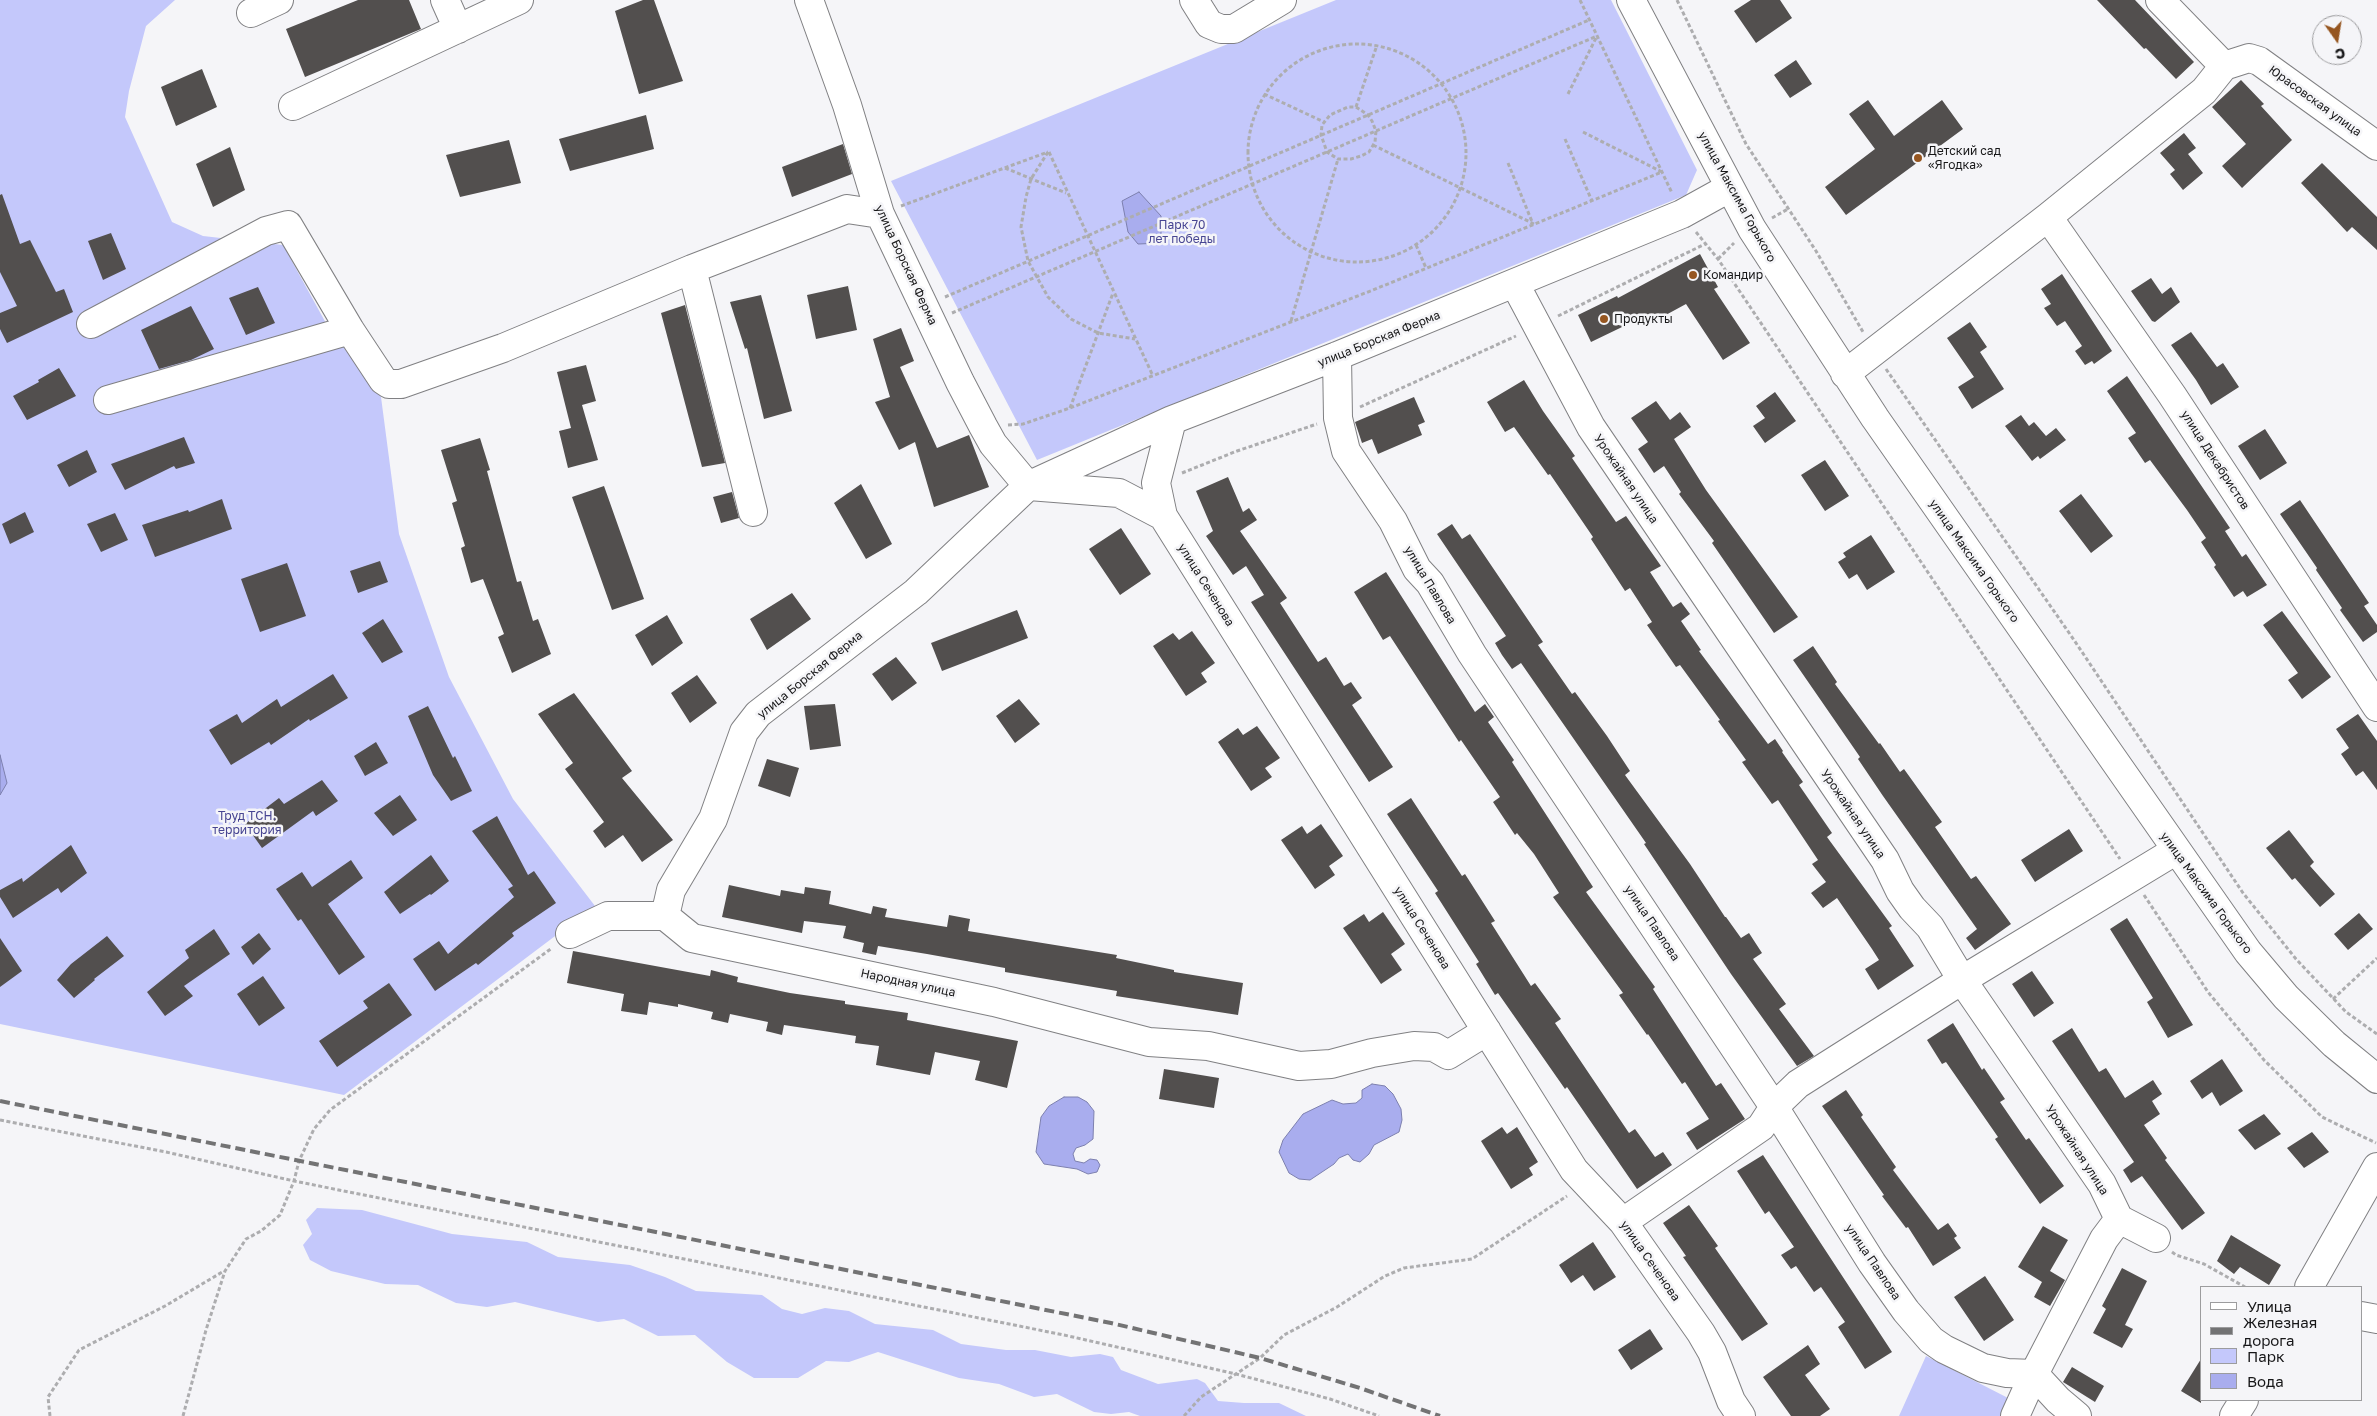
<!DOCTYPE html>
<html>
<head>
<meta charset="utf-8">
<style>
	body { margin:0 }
	#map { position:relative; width:2377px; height:1416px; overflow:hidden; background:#f5f5f8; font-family:"Golos Text",sans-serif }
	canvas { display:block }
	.legend { position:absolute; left:2200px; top:1286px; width:162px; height:115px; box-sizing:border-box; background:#f5f5f8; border:1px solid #9c9c9e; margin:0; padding:6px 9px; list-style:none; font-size:15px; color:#171718 }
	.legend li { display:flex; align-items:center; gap:10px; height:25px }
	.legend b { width:25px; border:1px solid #9c9c9e }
	.north { position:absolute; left:2312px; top:15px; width:50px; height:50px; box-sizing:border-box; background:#f5f5f8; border:1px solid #9c9c9e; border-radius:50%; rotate:167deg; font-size:14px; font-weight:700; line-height:20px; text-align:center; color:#171718 }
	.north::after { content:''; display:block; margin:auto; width:18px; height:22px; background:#965620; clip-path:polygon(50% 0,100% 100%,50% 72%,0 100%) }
</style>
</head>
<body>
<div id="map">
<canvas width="2377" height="1416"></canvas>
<ul class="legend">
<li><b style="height:6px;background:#fff"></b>Улица</li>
<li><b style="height:6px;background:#737374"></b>Железная дорога</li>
<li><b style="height:14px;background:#c4c8fb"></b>Парк</li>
<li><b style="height:14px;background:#a9adee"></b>Вода</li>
</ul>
<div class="north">С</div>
</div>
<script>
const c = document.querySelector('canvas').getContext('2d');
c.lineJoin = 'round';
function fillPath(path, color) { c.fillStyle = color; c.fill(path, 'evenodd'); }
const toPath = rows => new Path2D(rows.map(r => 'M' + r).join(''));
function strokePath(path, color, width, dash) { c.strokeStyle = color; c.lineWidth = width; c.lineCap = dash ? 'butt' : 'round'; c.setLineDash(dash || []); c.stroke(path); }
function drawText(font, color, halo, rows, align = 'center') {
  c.font = font + ' "Golos Text",sans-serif'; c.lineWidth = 5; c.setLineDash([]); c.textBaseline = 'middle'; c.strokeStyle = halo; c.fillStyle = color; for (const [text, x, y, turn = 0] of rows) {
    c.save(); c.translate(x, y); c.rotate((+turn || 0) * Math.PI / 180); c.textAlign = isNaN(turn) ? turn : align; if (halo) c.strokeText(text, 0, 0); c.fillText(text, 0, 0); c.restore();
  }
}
fillPath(toPath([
	[0,0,175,0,146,26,129,91,125,117,172,222,203,236,283,245,327,325,381,397,399,534,449,677,513,799,595,906,344,1095,0,1024],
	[1336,0,1611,0,1697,170,1686,195,1037,460,891,181],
	[317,1208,362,1210,452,1234,527,1242,558,1257,630,1265,665,1277,696,1291,762,1295,782,1309,802,1314,825,1308,849,1311,875,1324,933,1330,961,1344,1006,1350,1035,1350,1071,1357,1100,1354,1113,1357,1121,1370,1158,1384,1197,1379,1205,1383,1218,1401,1244,1403,1279,1403,1306,1416,1140,1416,1129,1412,1111,1414,1094,1412,1057,1394,1034,1397,999,1384,959,1378,878,1352,849,1362,826,1361,798,1378,754,1378,727,1362,695,1335,658,1336,624,1319,598,1322,515,1302,487,1307,456,1303,418,1285,385,1284,331,1271,310,1260,303,1245,312,1234,306,1220],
	[1926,1356,2010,1399,2003,1416,1899,1416]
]), '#c4c8fb');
const water = toPath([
	[1139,192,1161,216,1161,243,1138,244,1128,232,1122,201,1139,192],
	[0,755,7,783,0,795,0,755],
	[1372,1084,1385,1086,1393,1094,1401,1109,1402,1120,1399,1132,1374,1145,1369,1154,1360,1162,1353,1160,1348,1154,1339,1158,1334,1164,1310,1180,1299,1179,1289,1173,1279,1152,1283,1140,1303,1114,1332,1100,1343,1104,1356,1103,1362,1098,1362,1090,1372,1084],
	[1064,1097,1078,1097,1087,1102,1094,1111,1093,1139,1085,1145,1076,1148,1073,1154,1075,1161,1084,1163,1090,1159,1097,1160,1100,1165,1097,1172,1088,1174,1077,1169,1044,1164,1036,1152,1041,1117,1049,1106,1064,1097]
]);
fillPath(water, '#a9adee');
strokePath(water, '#7d80ae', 1);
fillPath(toPath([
	[358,0,409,0,421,29,305,77,286,29],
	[643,0,654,0,683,81,639,94,615,11],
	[1751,0,1780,0,1792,18,1756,43,1734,11],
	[2097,0,2135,0,2194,62,2176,79,2146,48,2144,49],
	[1796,60,1812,84,1790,98,1774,75],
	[202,69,217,107,176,126,161,87],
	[2241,80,2264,104,2261,106,2292,140,2242,188,2222,166,2246,144,2212,107],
	[1868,100,1894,136,1942,100,1963,129,1846,215,1825,187,1875,149,1849,114],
	[646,115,654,149,570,171,559,139],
	[2184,133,2196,148,2188,154,2203,173,2183,190,2170,174,2175,170,2160,153],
	[509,140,521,183,460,197,446,155],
	[843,144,852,174,792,197,782,167],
	[230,147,245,190,213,207,196,164],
	[2322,163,2377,217,2377,250,2352,227,2347,232,2301,183],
	[2,194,20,244,30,240,56,292,64,289,73,312,7,343,0,329,0,313,17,306,0,272,0,195],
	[111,233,126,269,103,280,88,241],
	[1700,254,1718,287,1714,289,1750,343,1723,360,1686,304,1651,323,1647,315,1591,342,1578,315,1617,296,1618,298],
	[2062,274,2112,351,2094,364,2092,361,2085,365,2075,351,2082,346,2065,321,2057,326,2044,308,2051,304,2041,289],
	[2151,278,2162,294,2171,287,2180,302,2155,322,2152,321,2131,291],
	[848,286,857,330,816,339,807,295],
	[258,287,275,323,246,335,229,298],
	[761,295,792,411,764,419,747,348,745,349,730,302],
	[685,305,725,463,702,467,661,313],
	[191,306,214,349,191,360,159,369,141,330],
	[1970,322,1987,347,1980,352,2004,389,1972,409,1958,387,1974,377,1947,338],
	[901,328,914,361,900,367,937,448,969,435,989,487,934,507,915,442,899,450,875,402,890,397,873,339],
	[2191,332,2217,367,2223,363,2239,387,2211,405,2196,380,2171,345],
	[586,365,596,401,582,405,598,460,568,468,559,431,571,428,557,372],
	[59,368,76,396,27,420,13,396,39,382,38,380],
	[2127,376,2230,528,2225,531,2242,557,2246,554,2267,585,2247,597,2243,591,2234,597,2214,567,2216,565,2201,542,2206,538,2187,510,2150,460,2145,463,2128,438,2136,433,2107,391],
	[1524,380,1543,411,1575,456,1572,458,1616,522,1626,516,1661,566,1650,572,1673,607,1681,602,1690,614,1681,621,1701,650,1699,651,1768,744,1775,739,1783,751,1782,752,1803,782,1799,785,1832,833,1827,837,1892,926,1889,928,1914,966,1878,990,1865,969,1879,960,1872,949,1837,898,1823,908,1811,893,1826,882,1812,864,1818,860,1778,800,1772,804,1742,762,1746,760,1718,721,1720,720,1680,665,1676,667,1647,625,1652,622,1630,588,1625,591,1591,539,1593,537,1550,474,1548,475,1514,427,1505,432,1487,402],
	[1775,392,1796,421,1765,443,1753,426,1765,418,1756,406],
	[1414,397,1425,422,1418,425,1422,435,1378,454,1372,439,1362,443,1355,422],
	[1656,401,1670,420,1680,412,1691,427,1674,439,1706,490,1798,617,1774,633,1712,543,1714,541,1679,494,1681,492,1664,466,1654,473,1638,449,1648,442,1631,418],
	[2021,415,2029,426,2034,422,2046,436,2056,428,2066,440,2040,459,2038,456,2032,461,2005,426],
	[2265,429,2287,463,2260,480,2238,446],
	[184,437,195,463,176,469,174,466,125,490,111,464],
	[480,438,490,470,487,471,517,582,521,581,533,621,538,619,551,654,512,673,498,637,504,634,483,579,471,583,461,548,465,546,452,503,457,501,441,450],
	[87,450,97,472,69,487,57,465],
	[1825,460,1849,496,1825,511,1801,475],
	[1228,477,1243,512,1249,508,1257,520,1240,531,1287,598,1280,603,1318,662,1326,657,1344,686,1351,682,1362,698,1352,705,1393,767,1369,782,1251,602,1264,595,1246,566,1233,575,1206,536,1213,531,1196,491],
	[861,484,892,544,866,559,834,503],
	[604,486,644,599,612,610,572,497],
	[732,492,739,518,721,523,713,497],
	[2081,494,2113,536,2091,553,2059,511],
	[222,499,232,529,155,557,142,525,188,510,189,512],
	[2300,500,2369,603,2364,606,2377,625,2377,632,2363,642,2340,610,2342,608,2316,570,2317,568,2280,514],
	[25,512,34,532,10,544,2,524],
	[115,513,128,540,101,552,87,524],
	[1452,524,1462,539,1470,534,1543,642,1538,645,1572,694,1575,692,1607,736,1630,771,1625,775,1690,864,1725,917,1726,917,1741,938,1749,933,1762,953,1753,959,1786,1004,1779,1009,1814,1056,1797,1066,1731,974,1644,844,1646,843,1521,663,1512,669,1502,655,1495,643,1506,636,1437,534],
	[1121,528,1151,574,1120,595,1089,549],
	[1871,535,1895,572,1867,590,1857,574,1849,579,1838,562,1846,557,1843,553],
	[380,561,388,582,358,593,350,571],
	[287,563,306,616,260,632,241,579],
	[1386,572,1475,712,1485,704,1494,717,1488,722,1514,760,1512,762,1593,887,1586,892,1655,987,1653,989,1716,1086,1721,1083,1745,1119,1697,1150,1686,1133,1709,1119,1685,1082,1682,1084,1648,1034,1647,1035,1619,995,1623,993,1553,897,1559,893,1534,854,1517,833,1515,835,1493,802,1500,797,1461,740,1459,742,1390,636,1383,640,1354,592],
	[792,593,811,619,767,650,750,619],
	[1017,610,1028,638,942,671,931,643],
	[2282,611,2331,677,2302,699,2288,680,2298,673,2263,625],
	[667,615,683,643,652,666,635,635],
	[383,619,403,652,382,663,362,633],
	[1192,631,1215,663,1201,673,1207,682,1186,696,1153,646,1173,633,1179,640],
	[1813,646,1837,682,1835,684,1879,744,1880,743,1900,772,1904,769,1942,822,1935,827,1971,879,1976,876,2011,924,1975,950,1966,938,1977,929,1883,796,1858,759,1860,757,1793,660],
	[896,657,917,683,892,701,872,674],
	[333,674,348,698,310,721,309,719,271,745,269,742,231,765,209,730,237,714,242,723,277,699,281,707],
	[697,675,717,703,690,723,671,693],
	[574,693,632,771,622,778,673,840,642,862,623,835,605,848,593,831,604,822,565,769,573,763,538,714],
	[1019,699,1040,724,1015,743,996,716],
	[835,704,841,746,810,750,804,706],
	[428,706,453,758,455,756,472,791,451,801,433,775,408,716],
	[2358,714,2377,741,2377,790,2363,771,2356,776,2341,754,2349,748,2336,729],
	[1257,726,1280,758,1265,768,1272,777,1251,791,1218,742,1238,728,1243,735],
	[376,742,388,763,365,776,354,756],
	[767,759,799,768,790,797,758,786],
	[322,780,338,801,316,816,313,811,262,848,245,824,279,798,284,804],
	[400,795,417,820,393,836,374,813],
	[1411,798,1462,876,1465,874,1495,921,1491,923,1531,986,1535,983,1561,1019,1555,1023,1629,1133,1635,1129,1655,1157,1663,1152,1672,1165,1637,1189,1567,1087,1565,1089,1498,993,1495,995,1476,964,1479,962,1435,893,1438,891,1387,814],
	[497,816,528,875,534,871,556,903,512,933,514,936,478,965,476,963,435,991,413,959,439,941,448,954,514,897,508,889,513,886,472,831],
	[1321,824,1343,856,1329,866,1335,875,1315,889,1281,840,1302,826,1307,834],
	[2069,829,2083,851,2035,882,2021,860],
	[2289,830,2314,862,2310,866,2335,894,2320,907,2295,878,2292,880,2266,848],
	[71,845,87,873,61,893,58,888,13,918,0,897,0,890,22,878,23,882],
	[431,855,449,881,431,895,430,894,400,914,384,892],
	[351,860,363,878,328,904,365,957,339,975,301,919,298,921,276,889,302,872,312,887],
	[729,885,780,896,781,890,804,894,805,887,831,891,829,904,871,914,873,906,887,909,885,917,947,927,949,915,970,919,968,931,1117,955,1116,958,1174,970,1174,972,1243,983,1238,1015,1116,996,1117,991,1005,972,1005,968,927,954,878,946,876,955,862,952,864,943,843,938,846,926,804,921,802,933,722,917],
	[1383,912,1405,944,1391,954,1402,970,1381,984,1343,928,1364,914,1369,922],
	[2359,913,2373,929,2348,950,2334,934],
	[2127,918,2193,1025,2168,1038,2147,1002,2153,998,2110,929],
	[214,929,230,954,184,986,193,996,165,1016,147,992,189,958,185,950],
	[259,933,271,949,253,965,241,947],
	[107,936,124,956,94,979,95,980,74,998,57,980,71,964],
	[0,938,22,971,0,987],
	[573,951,710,976,711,970,738,977,737,982,790,993,845,1001,845,1004,908,1013,907,1020,1018,1041,1007,1088,975,1080,980,1061,935,1052,930,1075,876,1065,879,1046,855,1043,856,1036,784,1025,782,1035,766,1031,768,1022,730,1014,728,1023,711,1019,713,1012,678,1004,678,1007,649,1002,647,1015,621,1011,624,994,567,983],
	[2032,971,2054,1003,2034,1017,2012,984],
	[263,976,285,1008,259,1026,237,994],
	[389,983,412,1015,337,1067,319,1041,368,1008,363,1001],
	[1953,1023,1982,1070,1984,1068,2005,1099,2000,1102,2026,1140,2029,1138,2064,1186,2040,1204,1995,1139,1998,1137,1946,1062,1942,1064,1927,1040],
	[2072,1028,2099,1072,2106,1068,2125,1098,2153,1080,2162,1094,2152,1101,2160,1114,2144,1125,2167,1158,2165,1160,2205,1213,2182,1230,2142,1176,2131,1183,2123,1170,2134,1162,2052,1041],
	[2222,1059,2243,1091,2220,1106,2212,1092,2202,1099,2190,1081],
	[1164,1069,1219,1078,1214,1108,1159,1099],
	[1846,1090,1863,1115,1861,1117,1896,1167,1893,1170,1938,1230,1948,1223,1957,1236,1954,1238,1961,1248,1933,1266,1908,1227,1906,1228,1882,1196,1884,1195,1822,1106],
	[2264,1114,2281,1134,2255,1150,2238,1130],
	[1502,1127,1507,1134,1517,1127,1538,1162,1529,1168,1533,1175,1511,1189,1481,1141],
	[2312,1132,2329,1152,2304,1168,2287,1148],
	[1763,1155,1892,1352,1865,1369,1838,1327,1845,1322,1821,1287,1814,1292,1796,1266,1791,1269,1781,1255,1794,1247,1769,1211,1765,1214,1737,1171],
	[1689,1205,1718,1246,1715,1248,1768,1324,1742,1341,1683,1257,1686,1256,1663,1223],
	[2043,1226,2068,1240,2050,1271,2065,1280,2050,1306,2034,1297,2042,1282,2018,1267],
	[2231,1235,2281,1265,2269,1285,2240,1267,2234,1274,2217,1261],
	[1593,1242,1616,1277,1594,1291,1583,1275,1571,1283,1559,1265],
	[2122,1268,2147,1281,2125,1325,2133,1329,2122,1348,2093,1333,2106,1309,2102,1306],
	[1985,1276,2014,1320,1984,1341,1954,1297],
	[1650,1329,1663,1349,1631,1370,1618,1350],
	[1808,1345,1820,1364,1805,1375,1830,1409,1820,1416,1791,1416,1763,1377],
	[2201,1359,2201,1403,2181,1391],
	[2072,1367,2104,1386,2095,1402,2063,1382]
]), '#524f4e');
const minor = toPath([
	[445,0,458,29],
	[809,0,847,105,880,214,960,382,983,426,993,444,1028,486],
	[1194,0,1209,24,1221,29,1234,29,1282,0],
	[1631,0,1752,229,1875,418,2248,952,2286,997,2334,1044,2377,1079],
	[2160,0,2224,66],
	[251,13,279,0],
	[2224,66,2249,58,2259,61,2377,146],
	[293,106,519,0],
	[2048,217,2172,395,2377,707],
	[692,269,753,512],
	[1515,284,1591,427,1885,860,1900,891,1912,908,1930,927,1962,980,2102,1184,2119,1219,2156,1238],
	[91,324,266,231,288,225,350,330,383,380,389,384,401,384,503,348,692,269,847,209,880,214],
	[1337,356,1338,418,1346,451,1393,521,1417,569,1430,583,1472,654,1774,1107,1872,1263,1906,1311,1931,1340,1944,1349,1983,1368,2007,1373,2034,1374],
	[1845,374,2048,217,2204,91,2224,66],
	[108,400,350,330],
	[1172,420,1156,483,1163,516,1574,1170,1623,1222,1701,1333,1712,1352,1731,1401,1741,1416],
	[1029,486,1119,493,1163,516],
	[665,916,671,890,713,819,744,732,758,714,916,592,1028,486,1172,420,1337,356,1682,214,1729,188],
	[570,934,608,916,665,916,692,938,994,1002,1149,1042,1208,1046,1299,1066,1331,1064,1372,1053,1414,1046,1434,1047,1448,1055,1487,1031],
	[1623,1222,1761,1127,1774,1107,1798,1084,1962,980,2175,851],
	[2309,1287,2377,1167],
	[2361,1316,2377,1319],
	[2034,1374,2058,1400,2077,1416],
	[2015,1416,2034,1374,2104,1239,2119,1219],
	[2234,1416,2244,1400]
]);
strokePath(minor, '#808083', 30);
strokePath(toPath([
	[1580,0,1672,193],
	[1677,0,1746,144,1816,251,1863,332],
	'1248 153a109 109 0 1 1 218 0a109 109 0 1 1-218 0Z',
	[1264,94,1324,122],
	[1568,94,1597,36],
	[1356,107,1368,115,1372,121,1376,131,1375,142,1369,152,1361,156,1351,159,1338,159,1327,152,1321,135,1322,125,1330,115,1348,107,1356,107,1377,45],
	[1583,132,1662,172],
	[1565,139,1592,201],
	[1373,145,1534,224],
	[1048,152,1031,179,1026,197,1021,227,1028,261,1048,297,1071,319,1098,333,1135,339],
	[1049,152,1153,376],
	[1508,163,1533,224],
	[1005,168,1066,193],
	[901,206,1048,152],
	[1772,218,1788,209],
	[1696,232,1718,259,2120,859],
	[1416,245,1426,268],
	[1718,259,1734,243],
	[945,297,1589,20],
	[952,313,1597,36],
	[1558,316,1705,244],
	[1291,321,1338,159],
	[1886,369,2074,640,2243,893,2296,959,2346,1012,2377,1034],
	[1360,407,1516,336],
	[1070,408,1113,293],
	[1008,425,1023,424,1070,408,1373,290,1662,172],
	[1182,473,1237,451,1317,424],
	[2144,895,2208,992,2264,1060,2322,1117,2376,1143],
	[2333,999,2377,958],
	[0,1120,166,1152,294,1181,1064,1335,1236,1374,1330,1399,1379,1416],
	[2172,1252,2176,1255,2204,1264,2245,1287],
	[50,1416,48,1397,79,1350,165,1306,224,1271],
	[183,1416,206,1330,225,1271,246,1239,261,1231,280,1215,294,1181,299,1161,314,1129,330,1110,552,948],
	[1184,1416,1201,1397,1260,1358,1284,1335,1337,1307,1385,1276,1404,1268,1472,1259,1567,1196]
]), '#adadaf', 3, [4, 2.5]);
strokePath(minor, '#fff', 28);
strokePath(toPath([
	[0,1101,1111,1323,1260,1358,1360,1388,1440,1416]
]), '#737374', 4, [10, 5]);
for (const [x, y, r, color] of [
	[1918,158,5,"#965620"],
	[1693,275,5,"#965620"],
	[1604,319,5,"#965620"]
]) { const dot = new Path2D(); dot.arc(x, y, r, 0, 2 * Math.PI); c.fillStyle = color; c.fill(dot); strokePath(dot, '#f5f5f8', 2); }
drawText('12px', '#171718', '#f5f5f8', [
	["Юрасовская улица",2315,101,36],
	["улица Максима Горького",1737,197,61],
	["улица Борская Ферма",906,265,65],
	["улица Борская Ферма",1379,339,-22],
	["улица Декабристов",2215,460,57],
	["Урожайная улица",1626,479,56],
	["улица Максима Горького",1974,561,55],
	["улица Сеченова",1206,585,58],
	["улица Павлова",1430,585,59],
	["улица Борская Ферма",810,675,-39],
	["Урожайная улица",1853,814,56],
	["улица Максима Горького",2206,893,54],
	["улица Павлова",1652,923,56],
	["улица Сеченова",1422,928,58],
	["Народная улица",908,983,12],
	["Урожайная улица",2077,1150,57],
	["улица Сеченова",1650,1261,55],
	["улица Павлова",1873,1262,56]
]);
drawText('12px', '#171718', '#f5f5f8', [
	["Детский сад",1928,151],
	["«Ягодка»",1928,165],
	["Командир",1703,275],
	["Продукты",1614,319]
], 'left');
drawText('12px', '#474592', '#f5f5f8', [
	["Парк 70",1182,225],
	["лет победы",1182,239],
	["Труд ТСН.",247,816],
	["территория",247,830]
]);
</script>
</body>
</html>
